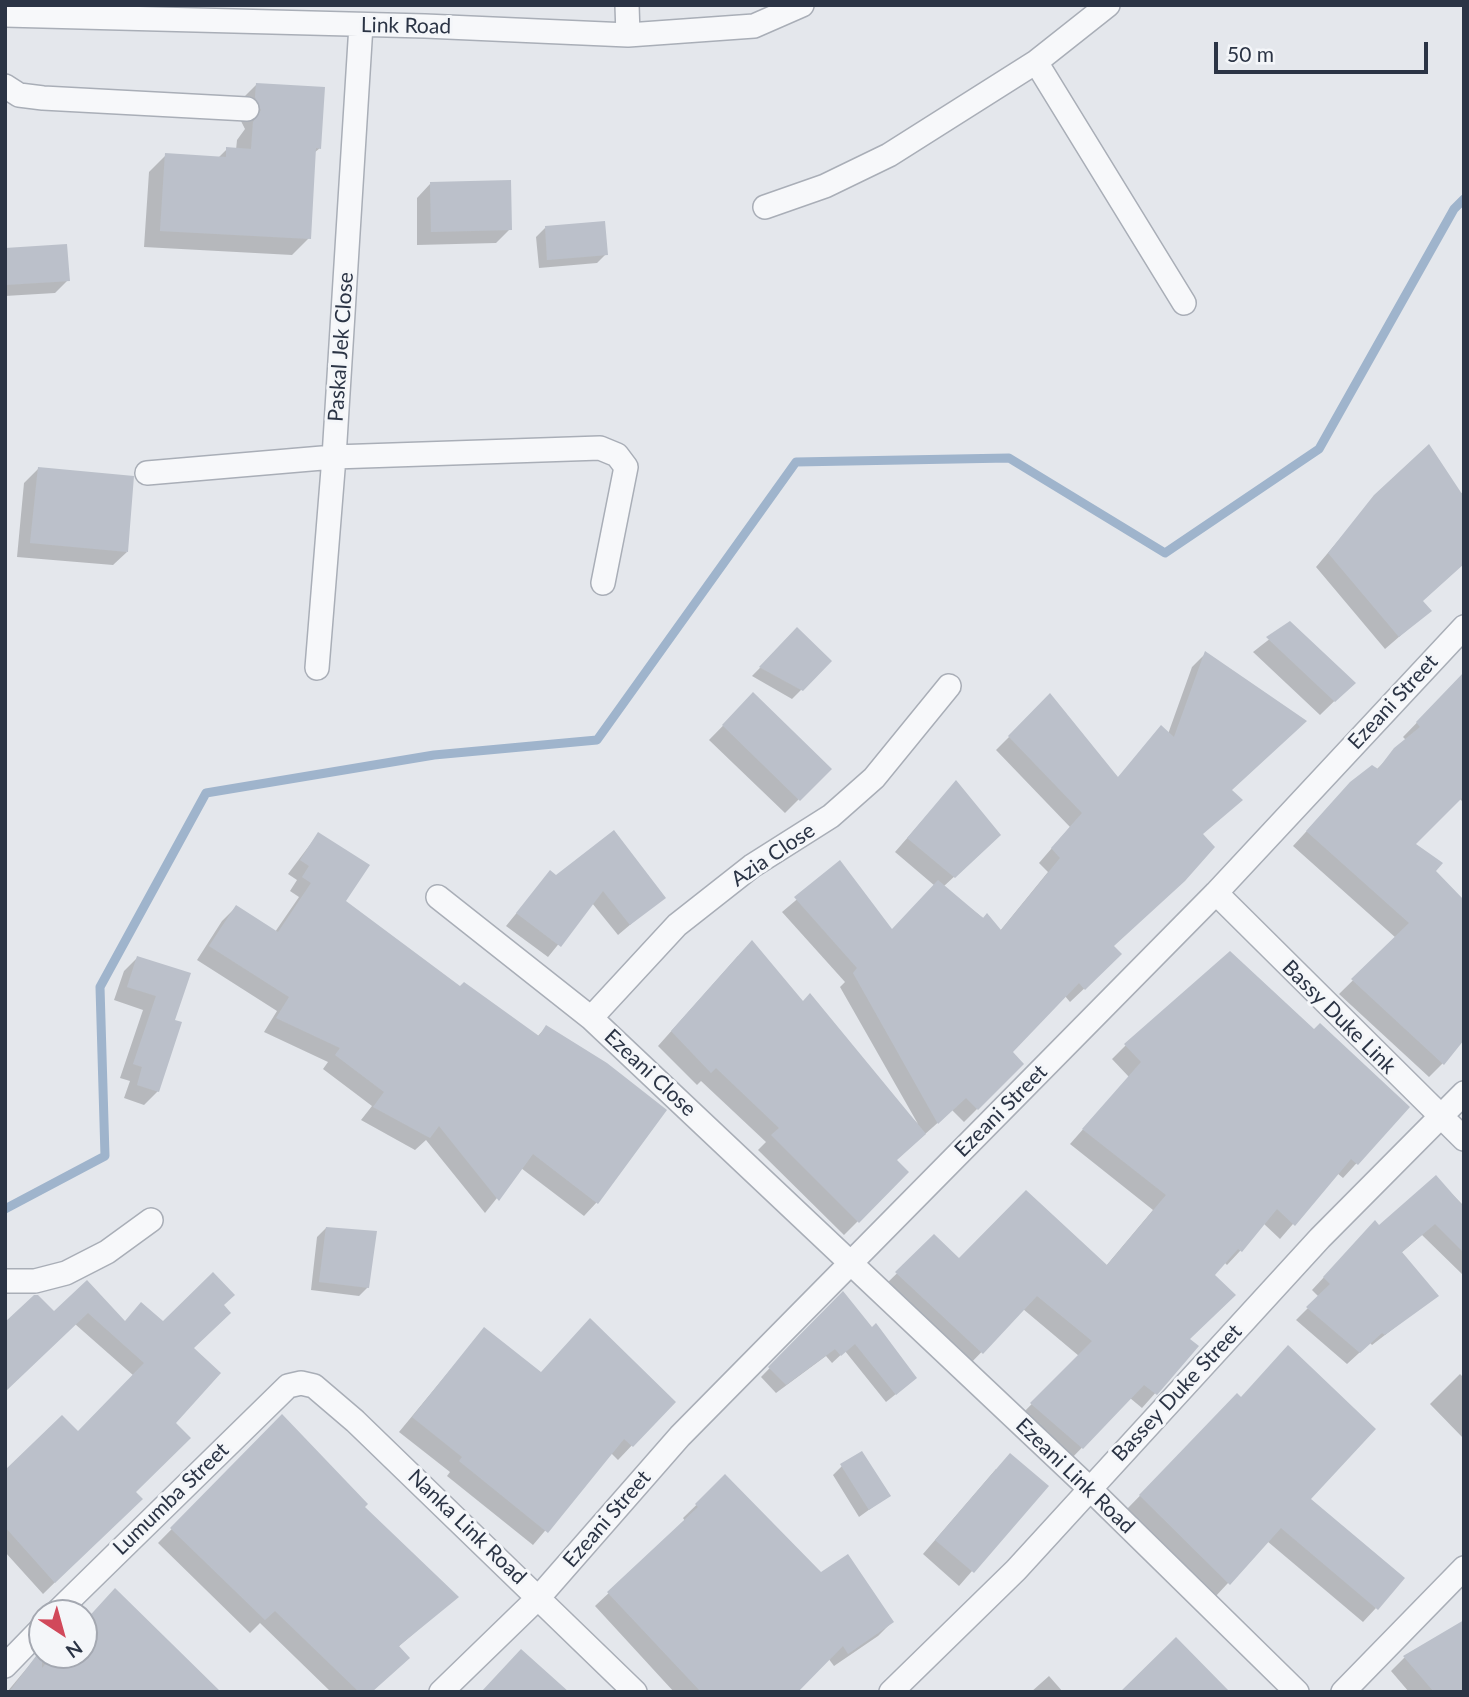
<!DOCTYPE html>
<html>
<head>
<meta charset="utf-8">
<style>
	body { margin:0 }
	#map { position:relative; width:1469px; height:1697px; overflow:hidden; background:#e4e7ec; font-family:Lato,sans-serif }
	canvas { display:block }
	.frame { position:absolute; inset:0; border:7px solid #2b3445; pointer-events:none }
	.north { position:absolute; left:28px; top:1599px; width:70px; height:70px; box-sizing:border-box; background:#f4f6f9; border:2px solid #a4a8b1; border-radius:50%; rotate:144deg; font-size:19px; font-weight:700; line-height:28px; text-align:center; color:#2b3445 }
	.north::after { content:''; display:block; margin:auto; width:24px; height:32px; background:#d1495b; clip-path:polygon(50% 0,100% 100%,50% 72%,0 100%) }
	.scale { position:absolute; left:1214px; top:42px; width:214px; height:32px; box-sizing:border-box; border:4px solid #2b3445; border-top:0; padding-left:9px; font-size:21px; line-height:24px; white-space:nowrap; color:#2b3445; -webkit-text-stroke:5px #f4f6f9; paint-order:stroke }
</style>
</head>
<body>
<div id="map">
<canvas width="1469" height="1697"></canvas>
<div class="frame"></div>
<div class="north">N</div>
<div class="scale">50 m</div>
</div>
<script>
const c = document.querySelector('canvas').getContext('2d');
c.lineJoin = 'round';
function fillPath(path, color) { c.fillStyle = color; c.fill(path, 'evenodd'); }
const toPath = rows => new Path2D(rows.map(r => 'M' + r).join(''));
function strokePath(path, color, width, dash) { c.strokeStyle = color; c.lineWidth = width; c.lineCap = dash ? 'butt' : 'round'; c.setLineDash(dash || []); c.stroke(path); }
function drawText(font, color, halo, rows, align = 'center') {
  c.font = font + ' Lato,sans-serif'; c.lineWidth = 6; c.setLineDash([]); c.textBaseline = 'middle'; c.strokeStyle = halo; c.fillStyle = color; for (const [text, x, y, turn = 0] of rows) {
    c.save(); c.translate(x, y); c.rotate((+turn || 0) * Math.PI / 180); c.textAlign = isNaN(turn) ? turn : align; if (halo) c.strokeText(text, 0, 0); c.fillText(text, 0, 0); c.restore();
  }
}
fillPath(toPath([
	[256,85,320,148,314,153,309,238,292,255,144,247,149,172,166,155,218,158,227,149,236,150,237,140,245,129,238,115,239,102],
	[430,184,510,229,496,243,417,245,417,198],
	[545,228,606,254,597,263,539,268,536,237],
	[5,249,68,280,55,293,5,296],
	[38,469,127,552,113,565,17,557,24,483],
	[1464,490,1464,563,1422,601,1429,611,1385,649,1316,567,1376,496,1460,495],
	[1290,623,1353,683,1320,715,1253,652],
	[797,630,830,661,792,699,752,676],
	[1205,654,1230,790,1201,835,1112,947,1107,967,1070,1002,1065,996,1010,1053,1022,1064,964,1122,952,1110,895,1161,907,1172,844,1235,758,1150,766,1142,701,1081,697,1085,658,1046,738,956,802,1003,918,1124,840,987,845,982,782,912,840,863,892,932,935,886,895,852,956,782,985,848,943,887,1000,931,1048,872,1039,863,1070,827,996,750,1050,696,1117,778,1168,734,1192,667],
	[1458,680,1464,686,1464,803,1459,798,1413,844,1433,871,1443,1063,1429,1077,1339,994,1396,938,1293,846,1337,798,1376,770,1406,740,1403,737],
	[753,695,829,769,785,813,709,740],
	[318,834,344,902,460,988,537,1037,546,1027,597,1202,584,1216,521,1168,485,1213,426,1140,415,1150,361,1120,372,1106,323,1069,328,1062,264,1032,277,1011,197,960,222,921,236,907,275,932,299,897,290,891,297,880,288,874],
	[550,872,556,877,663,897,618,935,592,903,548,957,506,926],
	[137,958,173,1021,158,1091,144,1105,124,1098,130,1081,120,1078,143,1010,114,1000,124,971],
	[1314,1031,1408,1107,1343,1178,1337,1173,1280,1239,1263,1223,1240,1251,1227,1265,1224,1262,1212,1275,1188,1339,1197,1346,1142,1408,1130,1398,1068,1462,1018,1418,1079,1356,1023,1309,968,1366,883,1287,934,1237,959,1260,1106,1266,1153,1210,1070,1144,1129,1077,1112,1059,1126,1045],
	[1436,1178,1464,1206,1464,1276,1422,1235,1401,1253,1437,1295,1372,1345,1370,1343,1347,1364,1296,1320,1319,1297,1312,1290,1364,1234,1379,1227],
	[326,1228,368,1287,359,1296,311,1290,317,1237],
	[87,1283,124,1323,163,1324,222,1306,191,1349,133,1492,140,1499,43,1594,5,1552,5,1471,78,1434,134,1376,75,1324,54,1314],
	[843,1293,906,1386,886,1402,845,1351,832,1363,826,1356,776,1393,761,1377],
	[484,1329,541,1374,673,1402,618,1460,611,1453,533,1545,447,1476,450,1472,399,1432],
	[1460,1374,1464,1378,1464,1439,1430,1404],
	[1237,1396,1308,1500,1376,1608,1363,1622,1267,1541,1215,1597,1127,1509],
	[282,1417,363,1507,456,1597,398,1647,371,1692,331,1692,260,1623,250,1633,158,1543],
	[842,1466,888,1496,859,1517,833,1475],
	[996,1469,1046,1486,959,1586,923,1554],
	[725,1477,821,1575,892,1622,878,1636,834,1666,828,1658,796,1692,674,1692,595,1606,685,1521,683,1518],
	[84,1623,212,1692,7,1692,42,1650,42,1655,53,1657,84,1655],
	[1459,1625,1464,1692,1409,1692,1391,1671,1404,1658],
	[1049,1676,1063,1692,1031,1692]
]), '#0003');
strokePath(toPath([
	[5,1209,105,1156,100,987,206,793,434,755,597,740,796,462,1009,458,1165,553,1319,449,1454,209,1464,199]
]), '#9fb4cc', 9);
fillPath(toPath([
	[256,83,325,87,321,149,316,148,311,239,160,231,165,153,226,157,226,147,251,149,253,122,261,110,255,97],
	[511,180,512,230,431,232,430,182],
	[605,221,608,255,547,260,545,226],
	[67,244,70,281,5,285,5,248],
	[1429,444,1464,497,1464,564,1423,601,1432,611,1399,637,1328,553,1374,495],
	[38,467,134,476,128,552,30,543],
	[1290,621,1356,683,1335,702,1266,637],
	[797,627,832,661,803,691,759,667],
	[1205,651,1307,721,1232,790,1243,800,1203,834,1215,847,1185,881,1114,946,1122,954,1085,990,1079,983,1013,1052,1024,1064,978,1110,966,1098,938,1124,853,973,857,968,794,897,840,860,892,929,938,880,983,918,987,913,1001,930,1060,858,1051,848,1082,813,1008,736,1050,693,1118,777,1161,725,1174,737],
	[1464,672,1464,796,1416,844,1443,863,1436,871,1464,900,1464,1040,1444,1065,1351,979,1409,923,1306,831,1350,782,1372,765,1378,769,1394,748,1420,727,1416,722],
	[753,692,832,769,800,801,722,725],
	[956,780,1001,835,955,878,907,838],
	[614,830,666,898,630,925,603,891,561,947,516,913,550,870,556,875],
	[318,832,370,865,346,901,460,986,464,982,539,1036,546,1025,607,1063,667,1110,598,1204,533,1154,499,1201,439,1126,430,1138,373,1107,384,1092,335,1055,340,1048,276,1018,289,997,209,946,236,905,278,932,311,883,302,877,309,866,300,860],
	[752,940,803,1001,810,993,926,1134,897,1160,909,1172,859,1223,771,1135,779,1128,716,1068,711,1073,671,1031],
	[1230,951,1314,1029,1320,1023,1410,1107,1358,1165,1351,1159,1295,1226,1277,1209,1242,1252,1238,1249,1215,1275,1236,1295,1190,1339,1199,1346,1157,1395,1144,1385,1083,1449,1030,1403,1092,1341,1037,1296,983,1354,895,1272,934,1234,959,1258,1026,1190,1107,1265,1166,1195,1082,1129,1141,1062,1124,1044],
	[137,956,191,973,175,1020,182,1022,159,1092,137,1085,142,1067,133,1064,156,996,127,987],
	[1436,1175,1464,1207,1464,1253,1435,1224,1402,1252,1439,1296,1385,1335,1382,1333,1360,1353,1306,1307,1330,1284,1323,1277,1375,1220,1379,1225],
	[326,1227,377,1231,369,1288,319,1282],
	[213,1272,235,1295,224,1305,231,1313,194,1348,221,1373,176,1423,191,1438,136,1492,143,1499,55,1583,5,1527,5,1470,62,1415,78,1431,144,1363,88,1313,5,1392,5,1322,34,1295,38,1295,54,1311,87,1280,125,1321,141,1302,163,1321],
	[843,1291,872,1327,876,1323,917,1378,896,1395,855,1344,841,1356,835,1349,786,1385,768,1367],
	[590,1318,676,1402,633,1447,624,1439,548,1533,459,1461,462,1457,412,1417,484,1327,541,1372],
	[1288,1345,1376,1429,1311,1499,1405,1578,1378,1610,1281,1528,1230,1585,1139,1495,1237,1393,1241,1397],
	[282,1414,368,1504,365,1507,459,1597,399,1646,410,1658,372,1692,359,1692,275,1611,265,1620,170,1528],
	[862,1451,891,1496,869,1510,840,1464],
	[1010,1453,1049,1486,974,1573,935,1540],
	[725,1474,821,1572,848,1554,894,1622,848,1654,843,1646,798,1692,701,1692,607,1592,698,1507,695,1504],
	[115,1588,221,1692,9,1692,42,1648,42,1668,54,1655,84,1655,84,1622],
	[1464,1620,1464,1692,1434,1692,1403,1656],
	[1176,1637,1230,1692,1120,1692],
	[521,1649,569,1692,481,1692]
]), '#bbc0ca');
const street = toPath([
	[627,5,628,35],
	[5,15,425,26,628,35,754,26,802,5],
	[1036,62,1184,303],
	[5,86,19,95,43,98,247,109],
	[765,207,825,186,889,155,1036,62,1108,5],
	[147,473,334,457,600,448,617,455,626,467,603,583],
	[317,668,334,457,361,25],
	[1216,893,1464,1139],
	[438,897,591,1018,1089,1488,1297,1692],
	[591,1018,677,925,752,866,831,816,874,778,949,686],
	[5,1281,35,1281,66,1273,107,1252,151,1220],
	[56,1613,288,1386,301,1383,314,1386,355,1421,635,1692],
	[5,1666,42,1628],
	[441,1692,540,1596,680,1436,1216,893,1464,627],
	[891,1692,1016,1570,1320,1238,1464,1093],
	[1343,1692,1464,1568]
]);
strokePath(street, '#a9aeb7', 26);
strokePath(street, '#f7f8fa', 23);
drawText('21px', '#2b3445', '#f4f6f9', [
	["Link Road",406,26,1],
	["Paskal Jek Close",341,347,-86],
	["Ezeani Street",1393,702,-47],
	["Azia Close",773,855,-34],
	["Bassy Duke Link",1339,1017,45],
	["Ezeani Close",650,1073,43],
	["Ezeani Street",1001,1111,-45],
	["Bassey Duke Street",1177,1393,-47],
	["Ezeani Link Road",1075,1476,44],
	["Lumumba Street",171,1499,-44],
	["Ezeani Street",607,1519,-49],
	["Nanka Link Road",467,1527,44]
]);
</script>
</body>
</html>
